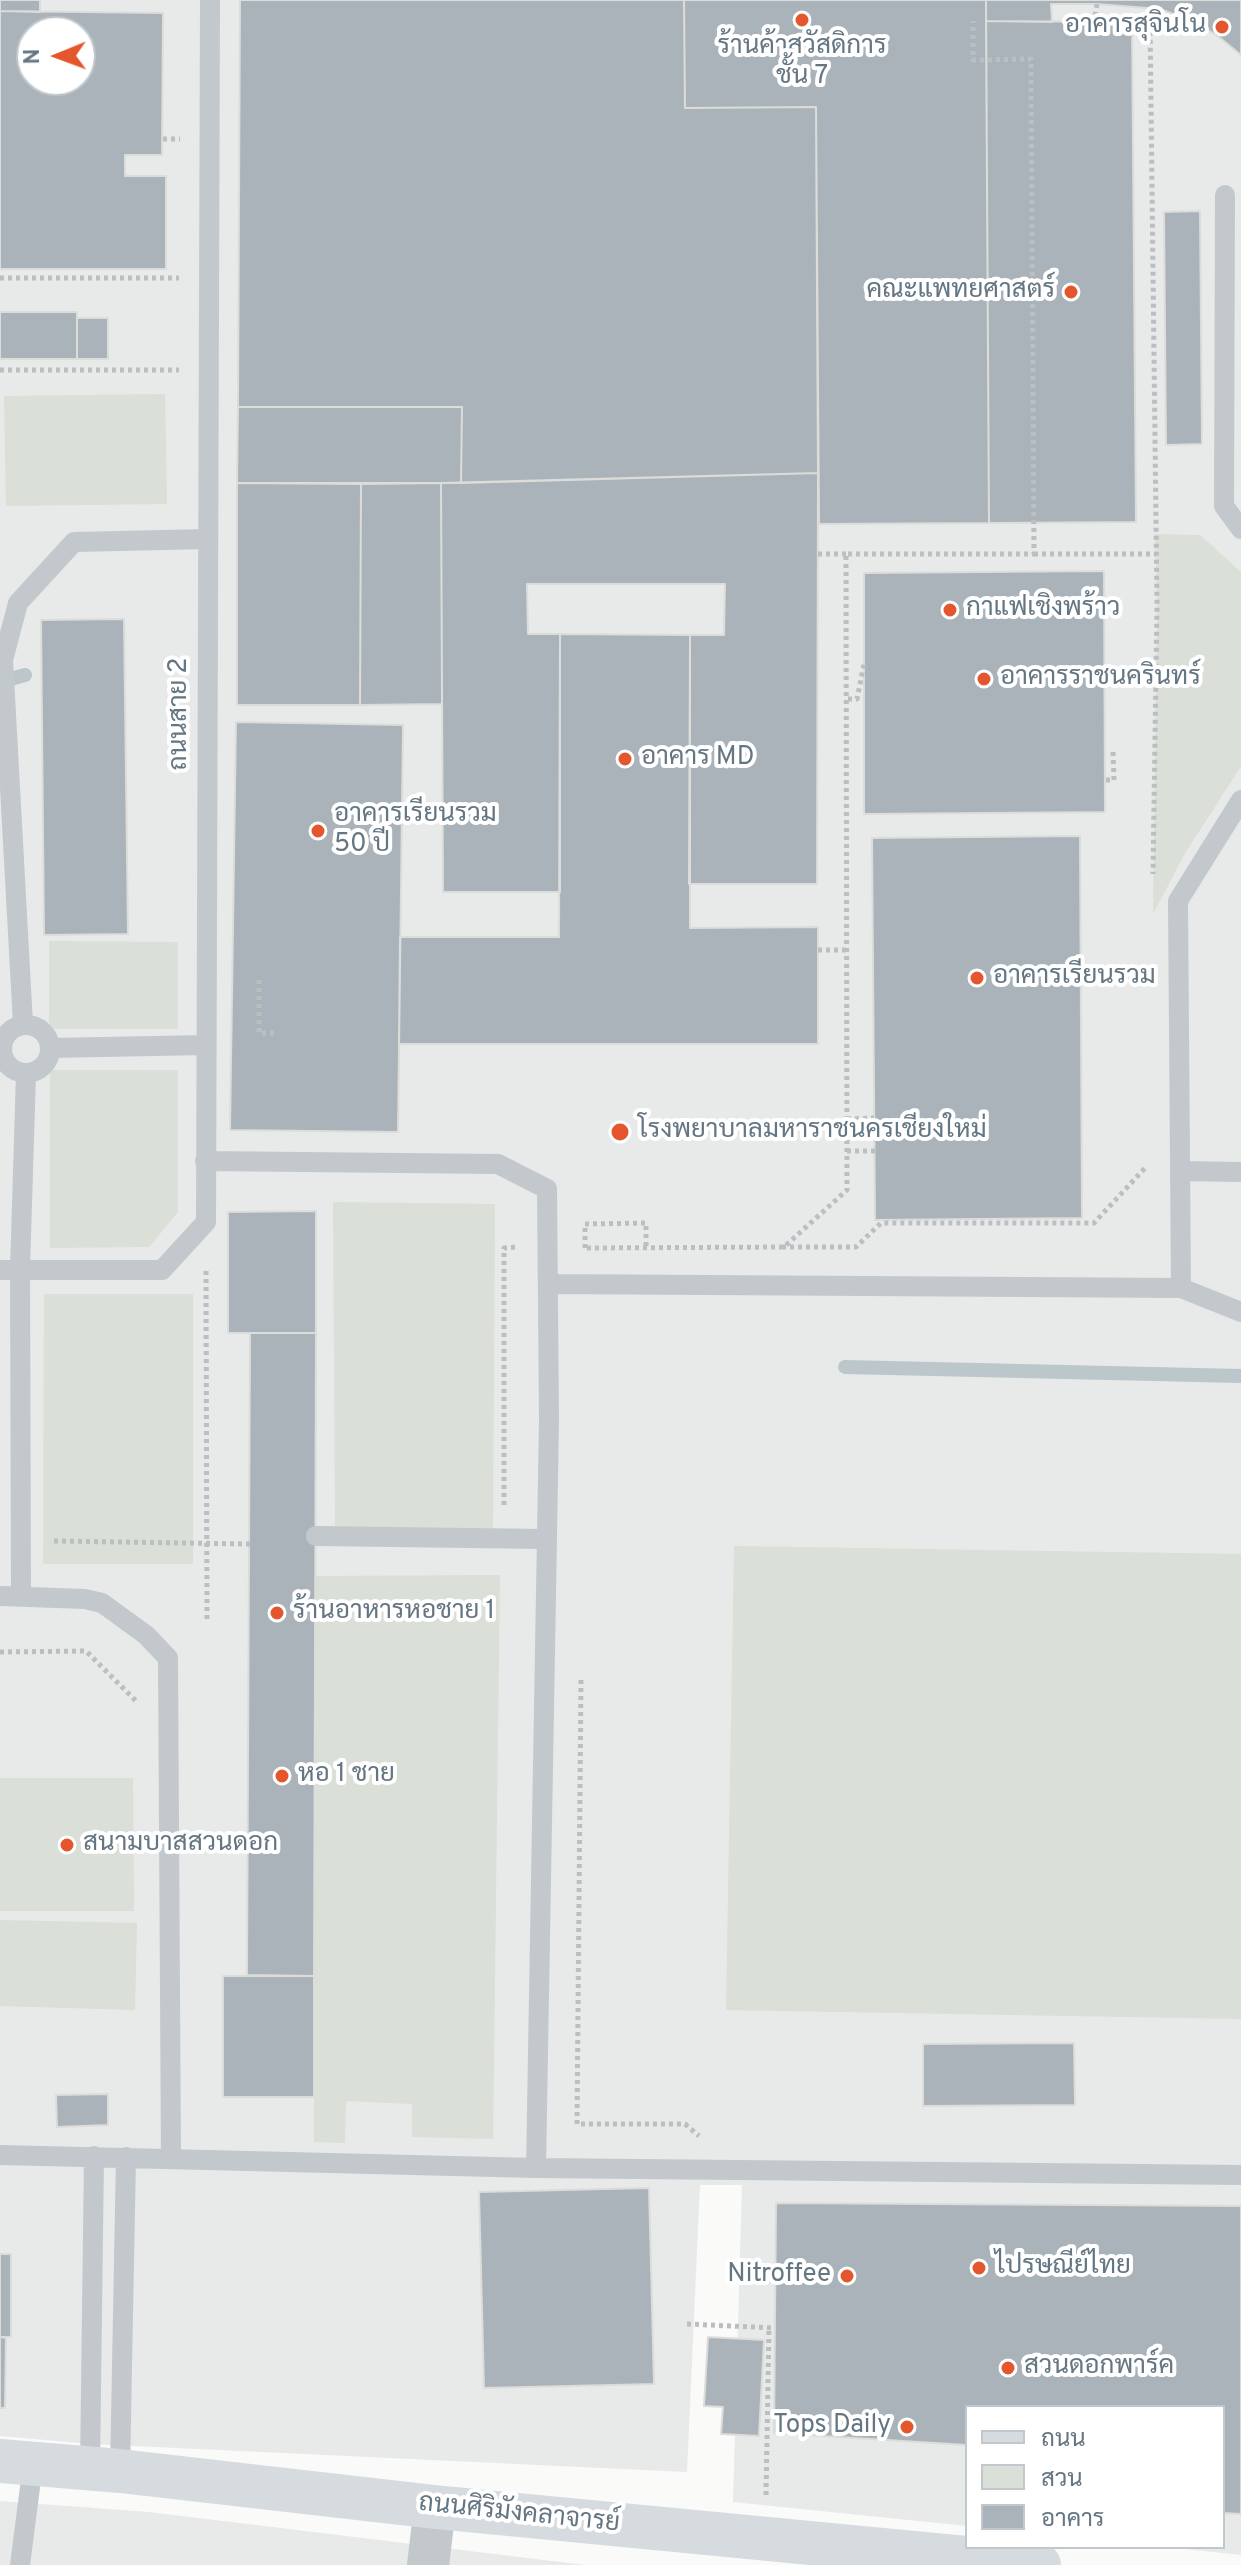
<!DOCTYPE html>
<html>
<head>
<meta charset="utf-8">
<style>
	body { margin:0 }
	#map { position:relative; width:1241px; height:2565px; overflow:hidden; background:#fafaf8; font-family:Overpass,Sarabun,sans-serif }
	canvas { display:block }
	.legend { position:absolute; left:965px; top:2405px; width:260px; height:144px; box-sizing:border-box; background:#fff; border:2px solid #c1c8cd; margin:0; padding:10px 14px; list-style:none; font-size:24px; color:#657683 }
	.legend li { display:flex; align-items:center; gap:16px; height:40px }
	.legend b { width:40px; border:2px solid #c1c8cd }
	.north { position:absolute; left:16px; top:16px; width:80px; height:80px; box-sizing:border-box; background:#fff; border:2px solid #c1c8cd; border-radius:50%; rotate:269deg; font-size:22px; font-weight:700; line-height:32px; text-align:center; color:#657683 }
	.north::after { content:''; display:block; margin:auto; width:28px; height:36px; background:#e4572e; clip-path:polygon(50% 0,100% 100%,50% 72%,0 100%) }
</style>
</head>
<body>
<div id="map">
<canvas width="1241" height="2565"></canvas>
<ul class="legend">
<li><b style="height:10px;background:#d6dbdf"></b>ถนน</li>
<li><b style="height:22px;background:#dadfd7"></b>สวน</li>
<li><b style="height:22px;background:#aab3b9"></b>อาคาร</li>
</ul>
<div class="north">N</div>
</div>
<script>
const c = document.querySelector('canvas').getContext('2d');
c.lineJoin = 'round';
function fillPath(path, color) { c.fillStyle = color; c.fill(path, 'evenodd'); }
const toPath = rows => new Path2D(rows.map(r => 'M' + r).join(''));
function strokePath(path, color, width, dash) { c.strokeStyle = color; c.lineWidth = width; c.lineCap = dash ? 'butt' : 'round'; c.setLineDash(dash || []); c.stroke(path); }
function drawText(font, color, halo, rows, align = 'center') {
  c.font = font + ' Overpass,Sarabun,sans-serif'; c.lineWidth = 8; c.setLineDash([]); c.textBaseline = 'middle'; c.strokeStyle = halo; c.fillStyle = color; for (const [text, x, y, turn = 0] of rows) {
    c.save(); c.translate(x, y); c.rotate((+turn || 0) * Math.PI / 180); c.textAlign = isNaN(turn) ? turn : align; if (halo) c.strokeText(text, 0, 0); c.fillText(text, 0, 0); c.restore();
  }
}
fillPath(toPath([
	[0,0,1241,0,1241,2555,1166,2547,1223,2547,1223,2407,967,2407,967,2526,733,2502,742,2185,700,2185,687,2472,91,2444,0,2436],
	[32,32,80,32,80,80,32,80],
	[0,2501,149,2512,585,2565,0,2565]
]), '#e8e9e9');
fillPath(toPath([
	[165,394,167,504,6,506,4,396],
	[1155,534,1200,535,1241,572,1241,766,1184,855,1153,914,1157,605],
	[49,941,178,942,178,1029,49,1029],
	[50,1070,178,1070,178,1212,149,1247,50,1248],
	[333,1202,495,1204,493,1530,335,1529],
	[44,1294,193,1294,193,1564,43,1564],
	[734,1546,1241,1554,1241,2019,726,2010],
	[500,1575,493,2139,412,2137,412,2104,346,2101,345,2143,314,2142,316,1576],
	[0,1778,133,1778,134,1911,0,1911],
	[0,1920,137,1923,135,2010,0,2006]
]), '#dadfd7');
strokePath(toPath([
	[0,682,25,675],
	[845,1367,1241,1376]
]), '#bbc7cb', 14);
const building = toPath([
	[0,0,40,0,40,12,0,11,0,0],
	[240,0,684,0,685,108,816,107,818,473,461,483,462,407,238,407,240,0],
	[684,0,986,0,989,523,819,524,816,107,685,108,684,0],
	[986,0,1241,0,1241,55,1219,37,1197,23,1160,9,1097,4,1051,4,1052,22,986,21,986,0],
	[0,11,163,13,162,155,125,155,125,176,166,176,166,269,0,269,0,11],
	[32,32,80,32,80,80,32,80,32,32],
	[986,21,1132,22,1136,522,989,523,986,21],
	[1200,211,1202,444,1166,445,1164,212,1200,211],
	[0,312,77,312,77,359,0,359,0,312],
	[77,318,108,318,108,359,77,359,77,318],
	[238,407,462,407,461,483,237,483,238,407],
	[818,473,817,884,689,884,690,635,724,635,725,584,527,584,528,634,560,634,560,892,443,892,441,483,818,473],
	[237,483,361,484,360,705,237,705,237,483],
	[441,483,442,704,360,705,361,484,441,483],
	[1104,571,1105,812,864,814,864,573,1104,571],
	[124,619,128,934,44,935,41,620,124,619],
	[560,634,690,635,690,928,818,927,818,1044,399,1044,400,937,559,937,560,634],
	[236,722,403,725,398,1132,230,1130,236,722],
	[1080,836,1082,1218,875,1220,872,838,1080,836],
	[316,1211,316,1333,228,1333,228,1212,316,1211],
	[250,1333,316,1333,314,1976,247,1975,250,1333],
	[223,1976,314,1976,314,2097,223,2097,223,1976],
	[1074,2043,1075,2105,923,2106,923,2044,1074,2043],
	[108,2094,108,2125,57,2127,56,2095,108,2094],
	[649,2188,654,2384,484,2388,479,2192,649,2188],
	[776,2203,1241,2206,1241,2514,1223,2513,1223,2407,967,2407,967,2445,774,2433,776,2203],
	[0,2254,11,2254,11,2337,0,2337,0,2254],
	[0,2337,6,2338,5,2408,0,2408,0,2337],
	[708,2337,764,2340,759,2436,721,2434,723,2407,704,2406,708,2337]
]);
fillPath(building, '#aab3b9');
strokePath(building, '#dcdcda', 2);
strokePath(toPath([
	[1097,4,1095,18,1150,21,1157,605,1153,874],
	[163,139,180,139],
	[0,278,179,278],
	[0,370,179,370],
	[818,554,846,554],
	[1034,554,1156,554],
	[848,699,857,699,864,664],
	[1106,780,1114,780,1113,752],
	[818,950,847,950],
	[259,980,259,1033,278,1033],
	[847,1119,874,1118],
	[847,1151,875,1151],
	[782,1247,856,1247,881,1223,1094,1223,1146,1167],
	[585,1248,585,1224,646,1223,646,1247],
	[587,1248,784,1247,847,1190,846,554,1034,554,1031,59,973,60,973,21],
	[206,1271,207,1622],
	[504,1505,504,1248,516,1247],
	[54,1541,250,1544],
	[0,1652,86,1651,136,1701],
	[581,1680,577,2124,685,2124,699,2136],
	[687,2324,775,2328],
	[766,2495,769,2328]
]), '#bbbfc2', 5, [4, 4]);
strokePath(toPath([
	[1225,195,1224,506,1241,529],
	[23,1024,3,660,18,603,74,542,208,539],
	'2 1049a24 24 0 1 1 48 0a24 24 0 1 1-48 0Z',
	[51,1048,206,1045],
	[205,1161,498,1164,547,1189,549,1420,536,2168],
	[1181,1171,1241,1172],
	[0,1270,162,1270,206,1222,210,0],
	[549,1284,1181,1288,1178,901,1241,800],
	[1181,1288,1241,1312],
	[316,1536,545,1539],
	[0,1596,85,1599,102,1603,146,1635,168,1658,171,2159],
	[21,1596,20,1270,26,1073],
	[0,2155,536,2168,1241,2175],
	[90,2468,94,2156],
	[120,2471,126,2157],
	[20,2565,33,2464]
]), '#c3c8cc', 20);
strokePath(toPath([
	[428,2565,435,2507]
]), '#c3c8cc', 42);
strokePath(toPath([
	[0,2461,120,2471,435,2507,1039,2565]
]), '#d6dbdf', 44);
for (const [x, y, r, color] of [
	[802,20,8,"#e4572e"],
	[1222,27,8,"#e4572e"],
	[1071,292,8,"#e4572e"],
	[950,610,8,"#e4572e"],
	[984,679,8,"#e4572e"],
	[625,759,8,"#e4572e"],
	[318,831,8,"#e4572e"],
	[977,978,8,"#e4572e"],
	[620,1132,10,"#e4572e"],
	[277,1613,8,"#e4572e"],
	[282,1776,8,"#e4572e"],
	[67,1845,8,"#e4572e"],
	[979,2268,8,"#e4572e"],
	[847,2276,8,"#e4572e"],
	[1008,2368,8,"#e4572e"],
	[907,2427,8,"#e4572e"]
]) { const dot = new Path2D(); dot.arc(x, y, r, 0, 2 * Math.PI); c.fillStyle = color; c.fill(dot); strokePath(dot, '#fff', 3); }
drawText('26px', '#657683', '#fff', [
	["อาคารสุจินโน",1206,27,"right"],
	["ร้านค้าสวัสดิการ",802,48,"center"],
	["ชั้น 7",802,78,"center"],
	["คณะแพทยศาสตร์",1055,292,"right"],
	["กาแฟเชิงพร้าว",966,610],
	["อาคารราชนครินทร์",1000,679],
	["อาคาร MD",641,759],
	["อาคารเรียนรวม",334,816],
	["50 ปี",334,846],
	["อาคารเรียนรวม",993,978],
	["โรงพยาบาลมหาราชนครเชียงใหม่",638,1132],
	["ร้านอาหารหอชาย 1",293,1613],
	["หอ 1 ชาย",298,1776],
	["สนามบาสสวนดอก",83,1845],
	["ไปรษณีย์ไทย",995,2268],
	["Nitroffee",831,2276,"right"],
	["สวนดอกพาร์ค",1024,2368],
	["Tops Daily",891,2427,"right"]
], 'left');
drawText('26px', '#657683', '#fff', [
	["ถนนสาย 2",181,714,-90],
	["ถนนศิริมังคลาจารย์",519,2515,6]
]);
</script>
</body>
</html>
